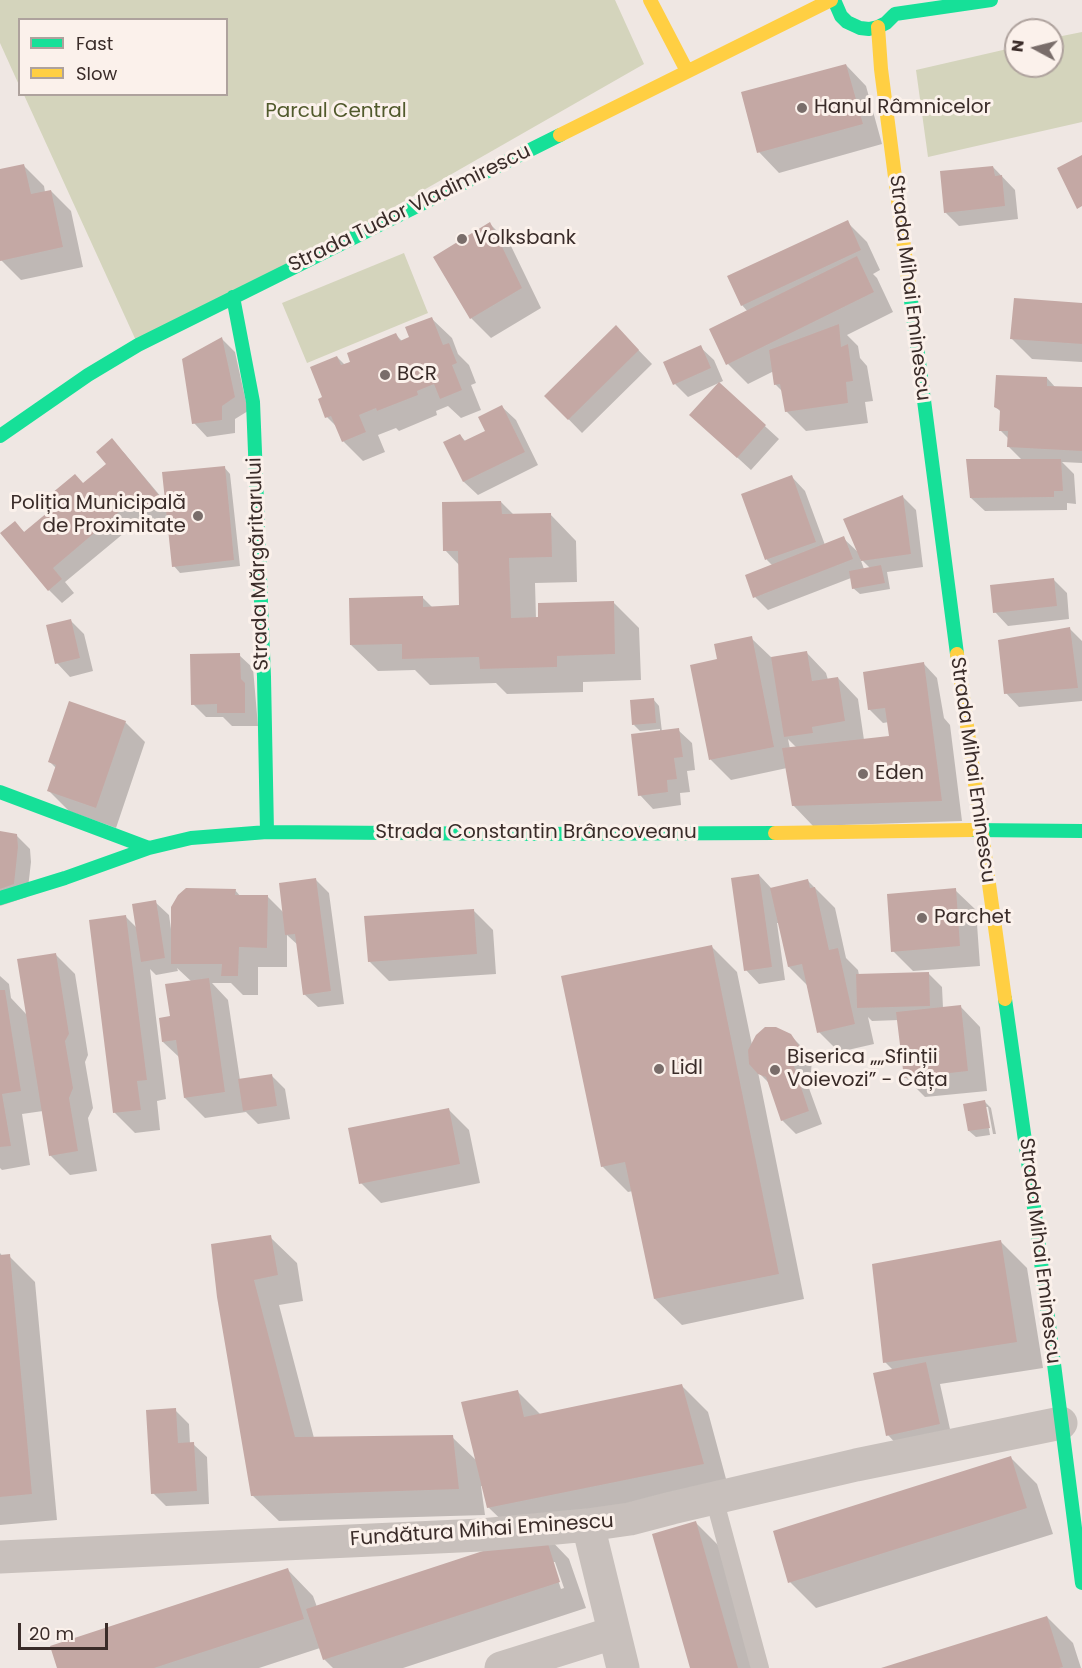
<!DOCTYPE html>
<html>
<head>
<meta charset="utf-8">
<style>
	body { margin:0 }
	#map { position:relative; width:1082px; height:1668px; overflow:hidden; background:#efe7e3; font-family:Poppins,sans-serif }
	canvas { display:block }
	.legend { position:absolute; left:18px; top:18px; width:210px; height:78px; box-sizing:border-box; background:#fbf1eb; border:2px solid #aea29d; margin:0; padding:8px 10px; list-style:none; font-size:18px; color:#3a2c29 }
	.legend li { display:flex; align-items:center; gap:12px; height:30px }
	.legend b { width:30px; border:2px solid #aea29d }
	.north { position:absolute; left:1004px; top:18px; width:60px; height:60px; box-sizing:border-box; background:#fbf1eb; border:2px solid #aea29d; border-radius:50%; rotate:277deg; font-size:16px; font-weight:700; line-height:24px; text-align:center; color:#3a2c29 }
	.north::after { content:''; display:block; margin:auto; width:21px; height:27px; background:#796d6a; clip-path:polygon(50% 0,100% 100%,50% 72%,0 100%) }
	.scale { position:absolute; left:18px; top:1623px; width:90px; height:27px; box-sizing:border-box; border:3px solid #3a2c29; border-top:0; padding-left:8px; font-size:18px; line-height:21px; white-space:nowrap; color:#3a2c29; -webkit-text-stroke:4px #fbf1eb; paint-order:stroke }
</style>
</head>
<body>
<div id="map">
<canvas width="1082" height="1668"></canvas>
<ul class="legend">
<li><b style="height:8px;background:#16e098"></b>Fast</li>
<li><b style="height:8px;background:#ffcf43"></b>Slow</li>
</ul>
<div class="north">N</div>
<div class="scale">20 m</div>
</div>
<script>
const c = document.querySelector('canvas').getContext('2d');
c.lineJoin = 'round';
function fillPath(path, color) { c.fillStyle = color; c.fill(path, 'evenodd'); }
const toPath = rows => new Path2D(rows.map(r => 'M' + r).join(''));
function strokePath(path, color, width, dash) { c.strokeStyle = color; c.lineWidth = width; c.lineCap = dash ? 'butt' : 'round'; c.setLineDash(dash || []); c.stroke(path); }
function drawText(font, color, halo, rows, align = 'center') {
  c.font = font + ' Poppins,sans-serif'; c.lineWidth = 6; c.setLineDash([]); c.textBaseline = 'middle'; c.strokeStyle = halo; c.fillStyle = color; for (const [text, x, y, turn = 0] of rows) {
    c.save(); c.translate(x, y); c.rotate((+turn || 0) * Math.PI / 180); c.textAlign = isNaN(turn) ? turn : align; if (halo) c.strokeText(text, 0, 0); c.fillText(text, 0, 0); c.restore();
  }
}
fillPath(toPath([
	[0,0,615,0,644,64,256,286,138,345,24,95,226,94,226,20,20,20,19,85,0,43],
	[1082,32,1082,122,928,157,916,70,1016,47,1016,66,1052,66,1052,38],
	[404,253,428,313,307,363,282,303]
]), '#d4d4bc');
fillPath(toPath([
	[846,65,866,86,882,144,779,173,759,152],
	[24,166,44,186,45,192,51,191,71,211,83,267,21,280,1,260,0,171],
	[993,167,1015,190,1018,219,959,226,945,212],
	[847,222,867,242,880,270,873,274,877,278,893,312,847,335,858,346,860,358,867,366,873,401,865,402,868,423,806,431,786,411,783,392,775,384,774,371,748,384,728,364,748,312,742,305],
	[490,224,510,244,541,308,491,338,471,318],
	[1082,304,1082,362,1032,359,1012,339],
	[431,318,452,338,458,354,469,365,476,383,471,385,481,410,461,418,448,406,436,411,437,415,399,431,396,428,378,435,385,452,363,461,343,441,338,428,327,417,324,398,337,357,345,365,396,335,403,342,411,338],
	[616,327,652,364,582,433,546,396],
	[222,339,235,352,248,411,235,419,235,433,207,437,194,423],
	[700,347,714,360,723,381,688,397,675,384],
	[1047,378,1056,388,1082,389,1082,463,1062,462,1074,474,1076,504,1067,503,1067,510,985,511,971,498,1022,460,1009,447,1009,439,1000,430,1001,412,995,406],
	[719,384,779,439,751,470,705,428],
	[502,407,516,420,538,465,478,495,464,482,445,443,460,435,466,442,487,432],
	[112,440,125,454,167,504,224,467,230,474,240,566,180,573,174,566,168,516,158,525,147,514,65,582,74,593,62,603,49,590,15,523,25,533,108,464],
	[792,477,805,491,825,545,843,538,859,553,903,497,916,510,923,567,887,572,890,589,860,594,853,588,851,578,768,610,755,597,772,565,767,560,743,495],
	[860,558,870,568,864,569],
	[501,502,514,515,550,514,576,541,577,582,535,583,536,619,613,602,639,628,641,680,583,682,583,692,507,694,496,683,430,685,415,670,378,671,351,645,422,597,433,608,461,607,460,566,445,550],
	[1053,579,1067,593,1069,619,1008,626,995,612],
	[71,621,84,634,93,671,70,677,57,663],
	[1070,629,1082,641,1082,701,1019,707,1006,693],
	[751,638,772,658,806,652,826,673,828,680,838,678,858,699,864,740,891,737,889,722,883,723,869,709,924,664,937,678,944,718,950,725,962,821,813,826,793,805,787,768,731,780,711,760,692,666,718,660],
	[788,739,797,748,790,749],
	[239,655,253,668,258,726,232,726,223,717,206,717,193,704],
	[653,699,659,706,662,732,678,730,692,743,695,770,687,771,690,792,680,793,681,805,653,809,640,795,660,732,660,729,640,731,634,725],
	[125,722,145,742,116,828,69,811,49,791,56,768,50,762],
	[0,832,16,835,30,849,31,862,27,897,0,906],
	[759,875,772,889,808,881,835,908,846,958,858,970,859,975,929,974,942,987,943,1008,960,1006,980,1027,987,1091,925,1097,905,1077,899,1020,872,1021,868,1017,874,1044,839,1052,819,1032,808,986,789,967,780,923,777,923,785,980,759,984,746,970],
	[316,880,329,893,344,1004,318,1007,304,994,299,946,287,935,287,967,258,967,258,995,243,995,231,983,212,983,228,1000,240,1080,271,1075,285,1089,290,1119,258,1124,246,1112,205,1118,185,1098,180,1058,163,1042,172,1017,192,982,177,968,178,971,156,975,150,969,166,1099,157,1101,160,1130,135,1133,115,1113,126,917,137,928,155,902,169,915,171,929,173,929,235,890,241,897,268,897,284,913],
	[955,890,976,910,980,966,913,971,893,951],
	[473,910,493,930,496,974,389,981,369,961],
	[711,946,737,972,752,1045,790,1035,804,1049,812,1060,811,1072,806,1080,822,1124,796,1134,782,1120,770,1084,758,1072,804,1299,682,1325,655,1299,633,1191,628,1192,602,1166],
	[55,954,75,974,88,1055,85,1062,93,1108,88,1118,97,1171,70,1175,50,1155,43,1111,22,1114,30,1165,2,1170,0,1168,0,976,9,984,11,998,27,1015],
	[985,1102,991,1108,996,1134,993,1134,988,1107,985,1107,990,1135,976,1137,969,1131],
	[449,1110,469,1130,480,1183,381,1203,361,1183],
	[270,1237,297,1263,303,1301,279,1305,314,1438,452,1437,478,1462,518,1392,541,1415,682,1386,708,1412,729,1490,515,1533,488,1507,483,1486,481,1486,485,1515,279,1521,252,1495,219,1296],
	[1001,1242,1027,1268,1043,1368,940,1384,952,1438,901,1449,888,1435,893,1370,885,1362],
	[0,1253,3,1257,9,1256,35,1282,57,1520,0,1525],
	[175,1410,189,1424,190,1444,193,1444,207,1457,209,1504,166,1506,153,1493],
	[1011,1458,1037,1484,1053,1534,816,1608,790,1582],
	[696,1523,722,1549,756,1668,691,1668],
	[543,1532,569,1559,586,1608,403,1668,333,1668,324,1659,320,1648,259,1668,58,1668,287,1569,313,1596,317,1607],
	[552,1562,555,1562,564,1588,561,1589],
	[1047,1617,1073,1643,1081,1668,885,1668]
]), '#0003');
fillPath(toPath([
	[846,64,863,124,757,153,741,92],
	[1082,155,1082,206,1077,209,1057,168],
	[24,164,31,194,51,190,63,247,0,261,0,169],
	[993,166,995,176,1002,175,1005,206,944,213,940,171],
	[848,220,861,250,741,306,727,276],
	[490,222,522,288,470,319,433,257],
	[857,256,874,292,726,365,709,329],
	[1014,298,1082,303,1082,344,1010,339],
	[432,317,443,345,449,343,457,363,452,365,462,390,440,399,434,384,417,391,418,395,377,411,376,408,359,415,366,432,342,442,331,416,325,418,318,399,322,397,310,367,337,356,341,365,350,362,347,353,396,333,400,341,409,337,405,327],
	[839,324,841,347,848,344,853,381,846,382,848,403,785,412,780,384,774,385,769,350],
	[616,325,639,350,568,420,544,396],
	[222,337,235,397,222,406,222,420,192,424,182,359],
	[701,345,711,368,673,385,663,362],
	[996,375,1047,377,1047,386,1082,387,1082,451,1007,447,1008,431,999,431,1000,410,994,407],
	[719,382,766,425,737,458,689,415],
	[502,405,525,452,463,482,443,442,460,434,464,441,485,431,478,417],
	[112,438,161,498,144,513,133,500,53,568,62,579,48,591,0,533,15,521,24,532,48,512,40,503,75,474,83,483,106,464,96,452],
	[966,459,1061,459,1063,491,1054,491,1054,497,970,498],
	[225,466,234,560,172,567,162,472],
	[792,475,816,542,765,560,741,494],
	[903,495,911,554,861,561,843,519],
	[501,501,502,514,551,513,552,557,509,558,511,618,538,617,538,603,614,601,615,654,557,656,557,667,480,669,479,657,402,659,402,644,350,645,349,598,423,596,423,607,459,605,458,551,443,551,442,502],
	[844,536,853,559,753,598,745,575],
	[881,565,885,583,852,589,849,571],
	[1054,578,1057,606,993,613,990,585],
	[71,619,80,658,55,664,46,625],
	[1070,627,1078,688,1004,694,998,640],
	[752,636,774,747,709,760,690,665,717,659,714,644],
	[807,651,812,681,838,677,845,721,812,727,813,733,784,737,771,657],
	[240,653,241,679,245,683,245,713,217,713,217,704,191,705,190,654],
	[924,662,942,801,792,806,782,748,889,736,885,708,868,710,863,672],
	[654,698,656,723,632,725,630,700],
	[69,701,126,721,96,808,47,791,56,765,48,762],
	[679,728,683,757,674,758,677,779,667,780,668,792,638,796,631,734],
	[0,831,17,834,18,847,14,884,0,889],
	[759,874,772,967,744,971,731,878],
	[316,878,331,991,303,995,295,934,285,935,279,883],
	[808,879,810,888,815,887,829,950,838,948,855,1024,817,1033,802,964,788,967,770,888],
	[186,888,236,889,235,895,268,895,267,948,239,947,238,976,221,976,222,964,171,964,171,907,178,895],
	[956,888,960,946,891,952,887,894],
	[156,900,165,958,141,962,132,904],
	[474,909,477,954,368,962,364,916],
	[126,915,147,1080,137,1081,141,1110,113,1113,89,920],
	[712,945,779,1274,654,1299,625,1162,601,1167,561,976],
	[56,953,69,1034,65,1041,73,1088,69,1098,78,1151,49,1156,17,959],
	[929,972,930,1006,857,1008,856,974],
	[209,978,225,1092,184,1098,176,1040,162,1042,159,1018,170,1016,165,984],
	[0,990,5,990,21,1091,2,1094,11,1146,0,1147],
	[961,1005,968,1071,904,1078,896,1012],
	[765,1027,776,1027,791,1034,799,1046,798,1058,794,1066,809,1111,781,1121,766,1077,758,1074,749,1064,748,1050,756,1035],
	[272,1074,277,1106,243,1111,238,1079],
	[985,1100,990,1128,968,1131,963,1104],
	[449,1108,460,1164,359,1184,348,1128],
	[271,1235,278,1275,254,1280,295,1437,453,1435,459,1489,251,1496,217,1297,211,1244],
	[1001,1240,1017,1342,883,1363,872,1264],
	[10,1254,32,1494,0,1497,0,1255],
	[926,1362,940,1424,886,1436,873,1373],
	[682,1384,704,1464,487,1508,461,1402,518,1390,524,1417],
	[176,1408,178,1443,194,1442,197,1491,151,1494,146,1410],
	[1011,1456,1027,1508,788,1583,773,1531],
	[696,1521,738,1668,690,1668,652,1534],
	[544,1531,560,1582,323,1660,306,1609],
	[288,1568,304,1619,154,1668,57,1668,50,1646],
	[1047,1616,1063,1667,1059,1668,881,1668]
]), '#c4a8a4');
strokePath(toPath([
	[714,1498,760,1668]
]), '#c8c0bc', 18);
strokePath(toPath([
	[588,1525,623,1668],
	[0,1557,481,1535,588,1525,630,1519,672,1508,856,1465,1061,1423],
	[501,1668,613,1633]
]), '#c8c0bc', 33);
strokePath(toPath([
	[834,0,841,16,847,22,860,28,869,29,878,27,886,23,894,15],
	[895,14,991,0],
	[909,285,957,654],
	[233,297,253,402,264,677,267,832],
	[0,436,88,375,138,345,560,135],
	[0,792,149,848],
	[971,830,1082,831],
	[0,898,65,878,149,848,191,838,267,832,525,834,775,833],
	[1005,999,1030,1176,1082,1583]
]), '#16e098', 14);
strokePath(toPath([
	[650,0,687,71],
	[878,27,881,69,909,285],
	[560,135,831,0],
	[957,654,1005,999],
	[775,833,971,830]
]), '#ffcf43', 14);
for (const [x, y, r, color] of [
	[802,108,6,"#796d6a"],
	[462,239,6,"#796d6a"],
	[385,375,6,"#796d6a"],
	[198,516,6,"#796d6a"],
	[863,774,6,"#796d6a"],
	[922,918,6,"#796d6a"],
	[659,1069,6,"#796d6a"],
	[775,1070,6,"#796d6a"]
]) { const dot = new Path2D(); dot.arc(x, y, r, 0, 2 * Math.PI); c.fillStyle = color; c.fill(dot); strokePath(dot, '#fbf1eb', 2); }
drawText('20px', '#3a2c29', '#fbf1eb', [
	["Hanul Râmnicelor",814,108],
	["Volksbank",474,239],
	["BCR",397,375],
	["Poliția Municipală",186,504,"right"],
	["de Proximitate",186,527,"right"],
	["Eden",875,774],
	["Parchet",934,918],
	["Biserica „„Sfinții",787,1058],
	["Voievozi” - Câța",787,1081],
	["Lidl",671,1069]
], 'left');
drawText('20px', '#515a2c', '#fbf1eb', [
	["Parcul Central",336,112]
]);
drawText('20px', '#3a2c29', '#fbf1eb', [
	["Strada Tudor Vladimirescu",410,209,-26],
	["Strada Mihai Eminescu",909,288,83],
	["Strada Mărgăritarului",259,564,-92],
	["Strada Mihai Eminescu",972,770,82],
	["Strada Constantin Brâncoveanu",536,833],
	["Strada Mihai Eminescu",1039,1251,83],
	["Fundătura Mihai Eminescu",482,1531,-4]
]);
</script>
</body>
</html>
